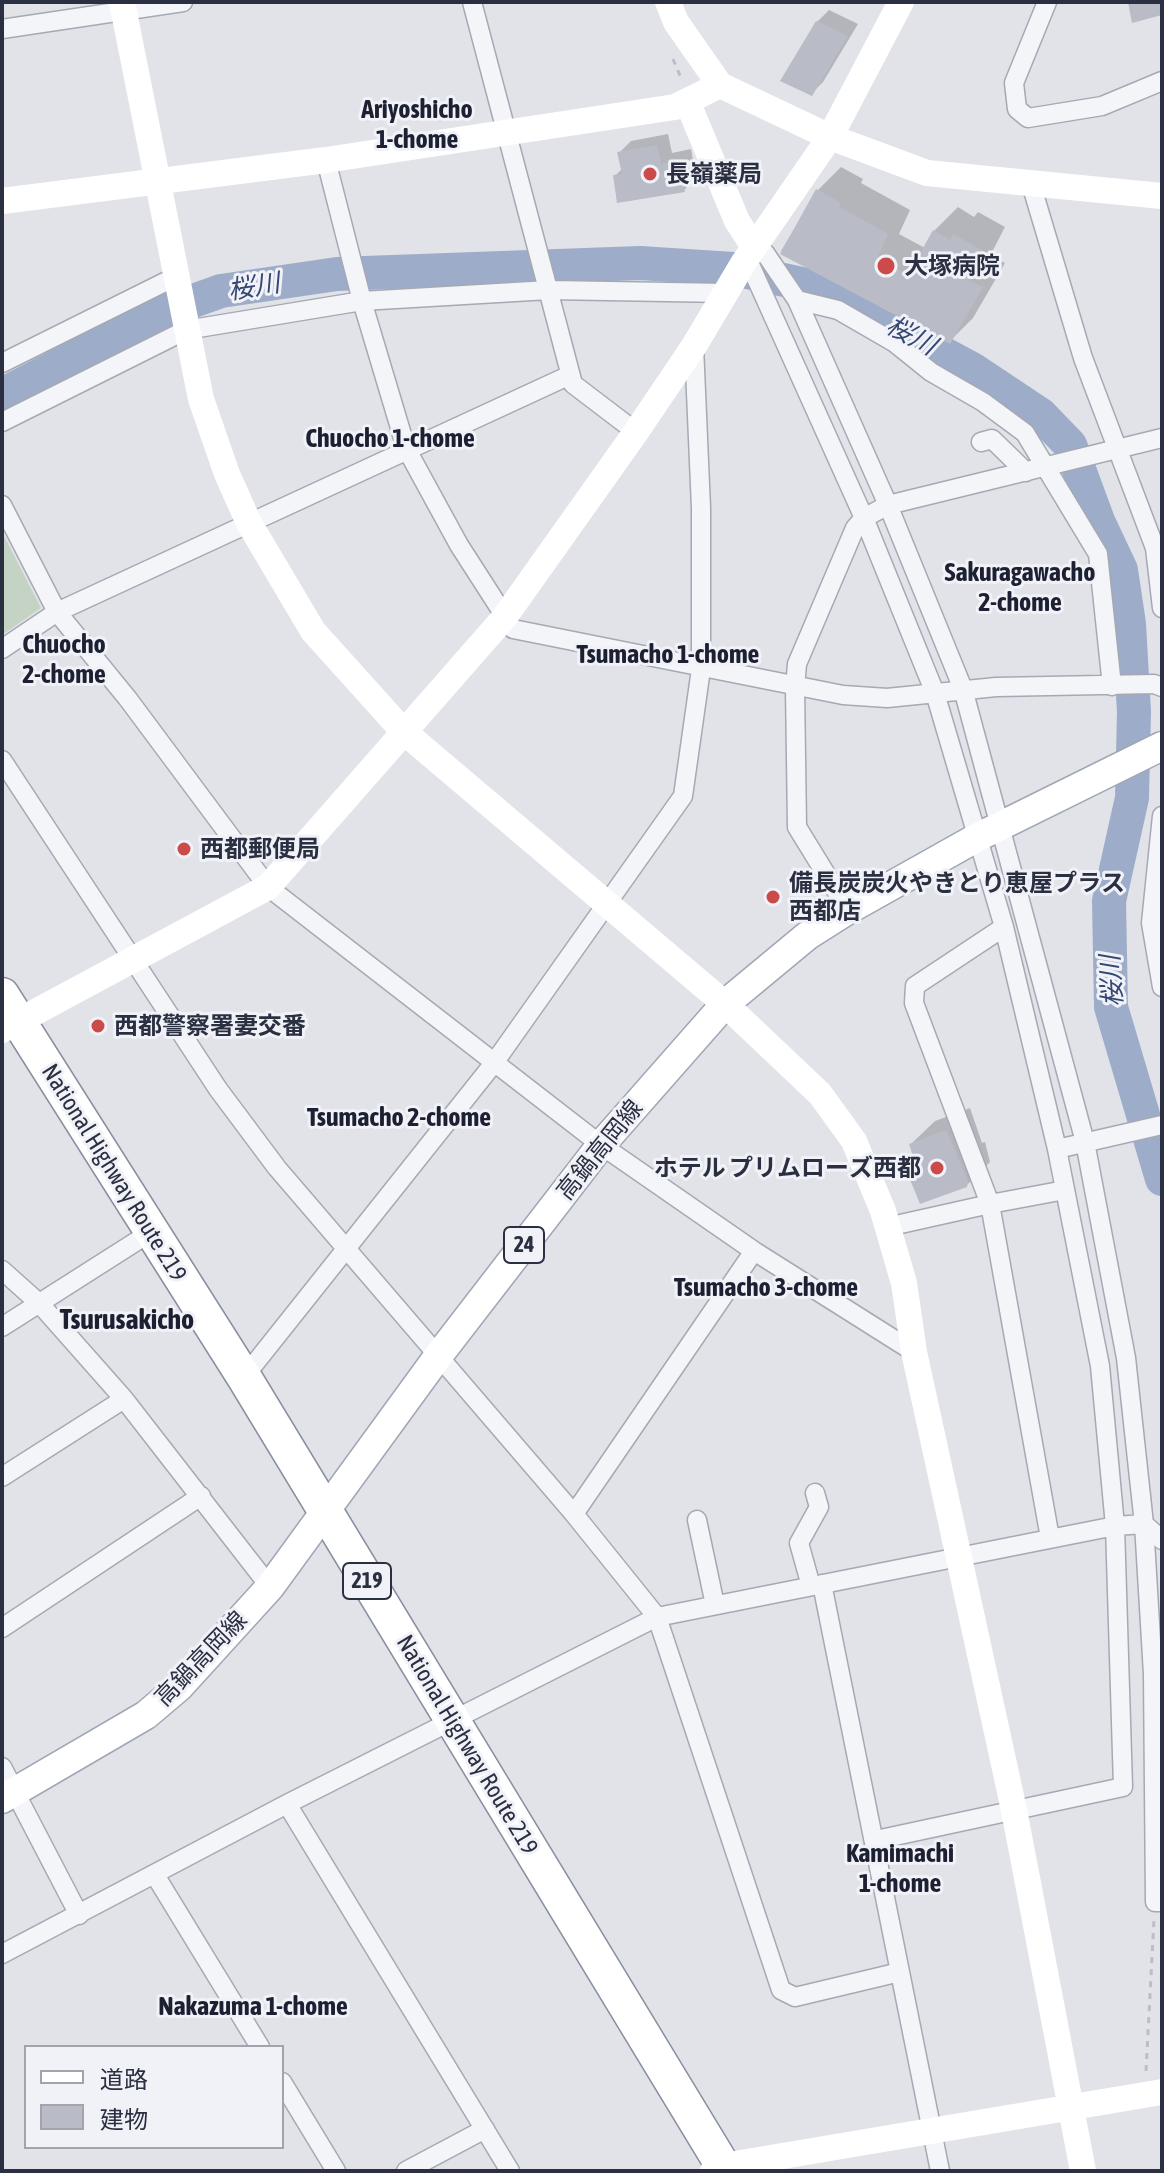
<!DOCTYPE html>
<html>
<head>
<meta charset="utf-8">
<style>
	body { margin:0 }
	#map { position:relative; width:1164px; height:2173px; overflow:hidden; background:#e1e3e9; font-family:"Asap Condensed","Noto Sans JP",sans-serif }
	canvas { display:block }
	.frame { position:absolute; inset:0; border:4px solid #2a2f41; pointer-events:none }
	.legend { position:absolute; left:24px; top:2045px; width:260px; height:104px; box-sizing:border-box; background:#f1f2f7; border:2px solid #a1a4ae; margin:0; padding:10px 14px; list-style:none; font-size:24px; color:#2a2f41 }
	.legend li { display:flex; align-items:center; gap:16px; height:40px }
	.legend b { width:40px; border:2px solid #a1a4ae }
</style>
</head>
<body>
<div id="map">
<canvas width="1164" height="2173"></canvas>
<div class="frame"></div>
<ul class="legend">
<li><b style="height:10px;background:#fff"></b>道路</li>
<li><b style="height:22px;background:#b9bcc6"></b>建物</li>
</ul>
</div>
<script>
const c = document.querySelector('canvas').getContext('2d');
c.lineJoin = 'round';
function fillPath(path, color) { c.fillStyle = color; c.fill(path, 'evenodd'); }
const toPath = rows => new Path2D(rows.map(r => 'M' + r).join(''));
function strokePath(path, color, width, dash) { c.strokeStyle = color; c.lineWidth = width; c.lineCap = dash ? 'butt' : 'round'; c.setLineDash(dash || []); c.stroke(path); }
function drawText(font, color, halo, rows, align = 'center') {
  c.font = font + ' "Asap Condensed","Noto Sans JP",sans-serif'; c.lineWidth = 6; c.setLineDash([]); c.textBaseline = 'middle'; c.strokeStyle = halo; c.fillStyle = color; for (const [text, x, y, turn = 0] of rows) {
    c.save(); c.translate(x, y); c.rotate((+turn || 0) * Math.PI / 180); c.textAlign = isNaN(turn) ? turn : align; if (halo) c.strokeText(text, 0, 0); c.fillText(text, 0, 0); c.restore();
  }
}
fillPath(toPath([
	[2,532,41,608,2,635]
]), '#c4d3c3');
fillPath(toPath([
	[829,10,858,24,823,82,811,94,817,22],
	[668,134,672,153,691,149,696,178,684,190,615,176,623,168,619,153,631,141],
	[841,167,863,179,861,183,910,210,899,234,925,248,934,231,958,207,974,217,978,212,1005,227,990,256,1005,263,973,318,949,342,781,251,818,190],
	[970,1108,982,1143,985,1142,990,1162,966,1186,909,1172,918,1164,911,1144,935,1121]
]), '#0003');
strokePath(toPath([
	[2,395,157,314,221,291,337,274,640,263,733,269,821,288,972,369,1041,415,1070,445,1098,521,1121,570,1129,624,1134,712,1132,798,1109,901,1111,1007,1162,1179]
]), '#9dacc8', 34);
fillPath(toPath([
	[1128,2,1162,2,1162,15,1132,23],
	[816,21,848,36,812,96,780,81],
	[657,145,661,164,679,160,685,192,617,203,613,175,622,174,617,152],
	[816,189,841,203,839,207,888,234,877,258,908,275,933,230,950,240,953,234,983,251,968,280,983,287,950,344,780,254],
	[946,1130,968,1181,967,1187,920,1204,907,1172,917,1168,909,1144]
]), '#b9bcc6');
const street = toPath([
	[472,2,573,384,636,432],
	[1047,2,1014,83,1017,109,1028,118,1102,106,1162,81],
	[2,29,183,2],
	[326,160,362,301,406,448,459,545,513,629,843,695,887,698,996,687,1154,684,1162,687],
	[1031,184,1083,358,1155,548,1162,608],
	[754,247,765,253,797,300,838,310,895,343,931,372,983,402,1025,433,1098,554,1112,686],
	[747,258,864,518,935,693,1004,927,1057,1149,1100,1366,1115,1526,1123,1787,876,1840],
	[797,300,888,505,963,689,1085,1142,1126,1358,1144,1524,1153,1674,1155,1902,1162,1902],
	[2,363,175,277],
	[2,422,186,330,362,301,549,290,726,293],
	[981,442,992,439,1026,472],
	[2,505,57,612,128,699,268,887,601,1145,754,1251,914,1352],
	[2,649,57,612,570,375],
	[2,760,218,1089,277,1168,574,1514,657,1617,781,1990,795,1997,900,1972],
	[1162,816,1151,923,1162,987],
	[848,910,797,827,795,688,797,664,855,528,864,518,888,505,1162,438],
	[1057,1149,1162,1125],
	[887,1227,990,1204,914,1003,915,986,1004,927],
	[2,1270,40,1304,124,1399,270,1587],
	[2,1327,151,1232],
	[244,1377,494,1063,683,796,701,669,701,508,694,346],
	[2,1477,124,1399],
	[574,1514,754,1251],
	[697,1520,715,1605],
	[1050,1538,990,1204,1065,1190],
	[822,1584,940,2171],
	[811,1586,799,1543,819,1507,815,1493],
	[2,1628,201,1496],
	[2,1767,79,1915],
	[287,1804,510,2171],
	[155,1875,260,2047],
	[2,1954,287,1804,657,1617,1115,1526,1144,1524,1162,1540],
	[282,2082,336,2171],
	[406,2171,485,2129]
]);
const primary = toPath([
	[2,1799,146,1715,179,1687,270,1587,439,1355,601,1145,725,1004,807,936,848,910,978,837,1162,746]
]);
const highway = toPath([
	[2,995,244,1377,726,2171]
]);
strokePath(street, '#a6a9b3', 21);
strokePath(primary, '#a1a6b5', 31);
strokePath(highway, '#898fa0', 37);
strokePath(toPath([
	[673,59,681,78],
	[1146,2071,1154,1919]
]), '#bbbec5', 3, [6, 6]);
strokePath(street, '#f4f5f8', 18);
strokePath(toPath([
	[122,2,201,399,227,474,249,523,313,631,403,731,725,1004,820,1094,854,1141,883,1211,904,1283,914,1352,1014,1810,1083,2171],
	[668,2,676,22,720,85],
	[901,2,830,137,927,173,1162,196],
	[687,101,737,221,754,247],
	[2,201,326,160,675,107,720,85,830,137,744,262,694,346,636,432,504,618,268,887,2,1030],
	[713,2171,723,2166,1162,2092]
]), '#fff', 26);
strokePath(primary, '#fff', 28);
strokePath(highway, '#fff', 34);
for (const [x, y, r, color] of [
	[650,174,8,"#cb4a4a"],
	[886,266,10,"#cb4a4a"],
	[184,849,8,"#cb4a4a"],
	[773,897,8,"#cb4a4a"],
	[98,1026,8,"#cb4a4a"],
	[937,1168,8,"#cb4a4a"]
]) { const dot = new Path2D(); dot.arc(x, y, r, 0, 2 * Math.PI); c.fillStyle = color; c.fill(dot); strokePath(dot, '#f1f2f7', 3); }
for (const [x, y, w] of [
	[524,1245,40],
	[367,1581,48]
]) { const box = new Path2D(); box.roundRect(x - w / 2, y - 18, w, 36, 6); c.fillStyle = '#f1f2f7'; c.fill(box); strokePath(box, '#2a2f41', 2); }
drawText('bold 22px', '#2a2f41', null, [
	["24",524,1245],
	["219",367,1581]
]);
drawText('bold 24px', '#2a2f41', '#f1f2f7', [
	["長嶺薬局",666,174],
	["大塚病院",904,266],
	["西都郵便局",200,849],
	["備長炭炭火やきとり恵屋プラス",789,883],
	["西都店",789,911],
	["西都警察署妻交番",114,1026],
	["ホテル プリムローズ西都",921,1168,"right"]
], 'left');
drawText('24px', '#2a2f41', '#f1f2f7', [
	["高鍋高岡線",600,1150,-51],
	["National Highway Route 219",114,1173,58],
	["高鍋高岡線",201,1659,-46],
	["National Highway Route 219",467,1745,59]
]);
drawText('bold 26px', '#1c2032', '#f1f2f7', [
	["Ariyoshicho",417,110],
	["1-chome",417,140],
	["Chuocho 1-chome",390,439],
	["Sakuragawacho",1020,573],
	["2-chome",1020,603],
	["Chuocho",64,645],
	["2-chome",64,675],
	["Tsumacho 1-chome",668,655],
	["Tsumacho 2-chome",399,1118],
	["Tsumacho 3-chome",766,1288],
	["Kamimachi",900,1854],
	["1-chome",900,1884],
	["Nakazuma 1-chome",253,2007]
]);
drawText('italic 26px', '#354874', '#f1f2f7', [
	["桜川",254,287,-9],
	["桜川",911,336,28],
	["桜川",1112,981,-94]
]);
drawText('bold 28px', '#1c2032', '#f1f2f7', [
	["Tsurusakicho",127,1320]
]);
</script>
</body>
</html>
